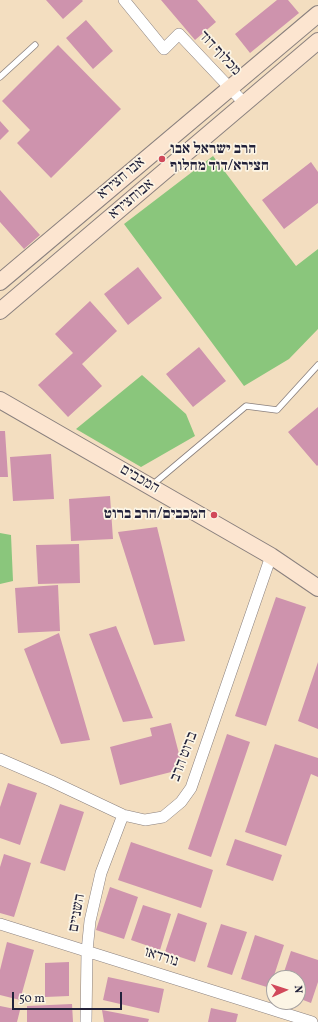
<!DOCTYPE html>
<html>
<head>
<meta charset="utf-8">
<style>
	body { margin:0 }
	#map { position:relative; width:318px; height:1022px; overflow:hidden; background:#f3dec0; font-family:Vollkorn,serif }
	canvas { display:block }
	.north { position:absolute; left:266px; top:970px; width:40px; height:40px; box-sizing:border-box; background:#fcf5e5; border:1px solid #a5a1a1; border-radius:50%; rotate:87deg; font-size:11px; font-weight:700; line-height:16px; text-align:center; color:#22223b }
	.north::after { content:''; display:block; margin:auto; width:14px; height:18px; background:#d1495b; clip-path:polygon(50% 0,100% 100%,50% 72%,0 100%) }
	.scale { position:absolute; left:12px; top:992px; width:110px; height:18px; box-sizing:border-box; border:2px solid #22223b; border-top:0; padding-left:5px; font-size:12px; line-height:14px; white-space:nowrap; color:#22223b; -webkit-text-stroke:3px #fcf5e5; paint-order:stroke }
</style>
</head>
<body>
<div id="map">
<canvas width="318" height="1022"></canvas>
<div class="north">N</div>
<div class="scale">50 m</div>
</div>
<script>
const c = document.querySelector('canvas').getContext('2d');
c.lineJoin = 'round';
function fillPath(path, color) { c.fillStyle = color; c.fill(path, 'evenodd'); }
const toPath = rows => new Path2D(rows.map(r => 'M' + r).join(''));
function strokePath(path, color, width, dash) { c.strokeStyle = color; c.lineWidth = width; c.lineCap = dash ? 'butt' : 'round'; c.setLineDash(dash || []); c.stroke(path); }
function drawText(font, color, halo, rows, align = 'center') {
  c.font = font + ' Vollkorn,"Frank Ruhl Libre",serif'; c.lineWidth = 3.5; c.setLineDash([]); c.textBaseline = 'middle'; c.strokeStyle = halo; c.fillStyle = color; for (const [text, x, y, turn = 0] of rows) {
    c.save(); c.translate(x, y); c.rotate((+turn || 0) * Math.PI / 180); c.textAlign = isNaN(turn) ? turn : align; if (halo) c.strokeText(text, 0, 0); c.fillText(text, 0, 0); c.restore();
  }
}
fillPath(toPath([
	[213,156,296,266,318,249,318,329,289,359,244,386,124,224],
	[142,375,186,414,195,436,141,467,76,429],
	[0,533,11,535,13,581,0,584]
]), '#8ac67c');
fillPath(toPath([
	[46,0,82,0,83,1,63,19],
	[161,0,197,0,216,22,195,40],
	[277,0,288,0,299,13,250,53,235,34],
	[86,20,113,51,93,69,66,38],
	[58,45,121,109,51,178,17,143,30,130,2,101],
	[0,121,9,131,0,140],
	[311,162,318,172,318,203,284,229,262,200],
	[0,190,40,235,24,249,0,222],
	[138,267,162,298,128,325,104,294],
	[90,301,117,331,82,364,102,386,68,417,38,385,73,353,55,334],
	[199,347,226,381,193,407,166,374],
	[318,407,318,465,317,466,288,432],
	[0,431,5,431,8,477,0,477],
	[51,454,54,499,13,501,10,457],
	[110,496,113,539,71,541,69,499],
	[157,527,185,641,154,645,118,532],
	[79,544,80,583,38,584,36,545],
	[58,585,60,631,18,633,15,588],
	[276,597,306,607,266,726,235,716],
	[116,626,153,718,123,722,89,634],
	[59,633,90,740,61,744,24,649],
	[318,662,318,729,298,721],
	[171,723,183,769,120,785,110,747,152,736,150,728],
	[227,734,250,742,211,857,188,849],
	[275,744,318,758,318,777,311,774,286,846,245,832],
	[8,783,37,793,20,845,0,838,0,807],
	[60,804,84,812,65,871,40,863],
	[235,839,282,855,273,881,226,865],
	[131,842,213,870,201,908,118,880],
	[4,854,31,863,14,917,0,913,0,867],
	[110,887,138,897,124,939,96,930],
	[143,905,171,914,160,950,131,940],
	[178,913,207,923,195,962,165,952],
	[221,924,247,932,232,975,207,967],
	[255,935,284,945,270,988,241,979],
	[7,942,34,950,20,1000,0,995,0,970],
	[291,951,318,960,318,982,311,1003,298,998,298,978,282,978],
	[69,962,69,996,45,997,45,963],
	[108,977,164,989,159,1013,103,1000],
	[72,1004,73,1022,27,1022,27,1006],
	[0,1006,20,1010,17,1022,0,1022],
	[211,1008,238,1014,236,1022,208,1022],
	[102,1010,149,1019,148,1022,104,1022]
]), '#ce93ad');
const lane = toPath([
	[0,77,35,45],
	[151,486,246,406,277,410,318,365]
]);
const street = toPath([
	[124,0,164,49,179,34,245,104],
	[0,759,51,781,123,815,145,820,163,817,181,802,191,788,271,556],
	[0,924,312,1022],
	[86,1022,87,951,90,921,101,873,123,815]
]);
const secondary = toPath([
	[0,282,318,14],
	[0,311,318,41],
	[0,400,271,556,318,588]
]);
strokePath(lane, '#8a807e', 7);
strokePath(street, '#8a807e', 12);
strokePath(secondary, '#8a807e', 18);
strokePath(lane, '#fff', 5.5);
strokePath(street, '#fff', 11);
strokePath(secondary, '#fce5d0', 16);
for (const [x, y, r, color] of [
	[162,159,4,"#d1495b"],
	[214,515,4,"#d1495b"]
]) { const dot = new Path2D(); dot.arc(x, y, r, 0, 2 * Math.PI); c.fillStyle = color; c.fill(dot); strokePath(dot, '#fcf5e5', 1.5); }
drawText('15px', '#22223b', '#fcf5e5', [
	["מכלוף דוד",219,54,47],
	["אבו חצירא",122,179,-40],
	["אבוחצירא",132,200,-40],
	["המכבים",139,480,30],
	["ברוט הרב",185,757,-69],
	["השניים",78,913,-80],
	["נורדאו",161,958,18]
]);
drawText('bold 15px', '#22223b', '#fcf5e5', [
	["הרב ישראל אבו",170,150],
	["חצירא/דוד מחלוף",170,167],
	["המכבים/הרב ברוט",206,515,"right"]
], 'left');
</script>
</body>
</html>
